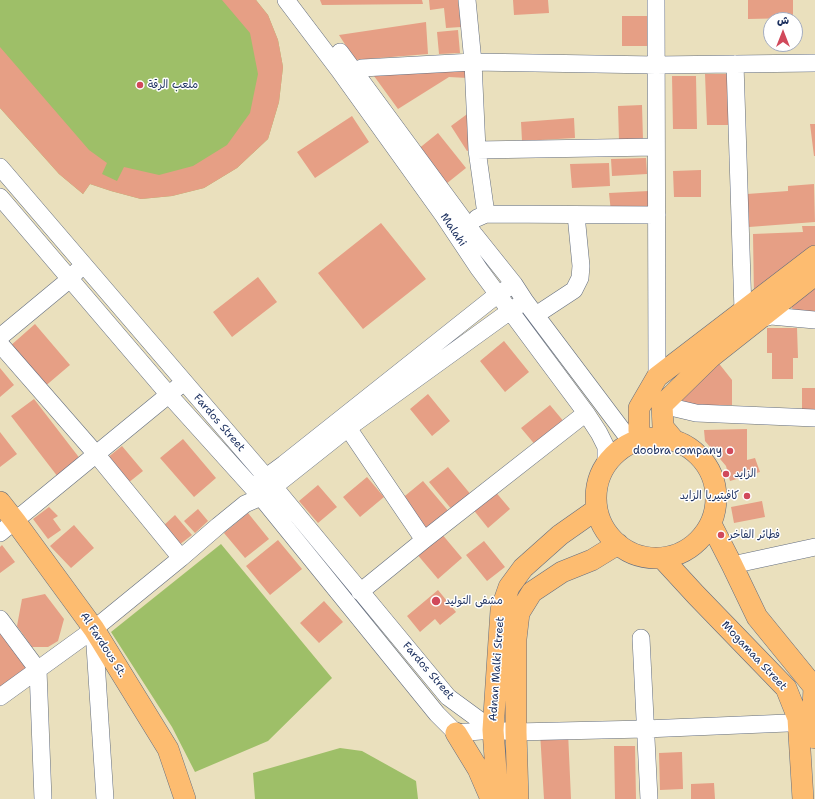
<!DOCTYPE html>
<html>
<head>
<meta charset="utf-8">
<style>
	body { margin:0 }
	#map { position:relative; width:815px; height:799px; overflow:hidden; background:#eae0bd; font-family:"Shantell Sans","Playpen Sans Arabic",sans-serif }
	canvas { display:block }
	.north { position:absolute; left:763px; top:12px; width:40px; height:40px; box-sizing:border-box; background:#fff; border:1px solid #a4acbf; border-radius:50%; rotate:0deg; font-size:11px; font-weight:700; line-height:16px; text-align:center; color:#1b2f5e }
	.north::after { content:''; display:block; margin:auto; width:14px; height:18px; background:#d1495b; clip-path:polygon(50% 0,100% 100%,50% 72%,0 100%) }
</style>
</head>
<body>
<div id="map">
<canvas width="815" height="799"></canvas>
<div class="north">ش</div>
</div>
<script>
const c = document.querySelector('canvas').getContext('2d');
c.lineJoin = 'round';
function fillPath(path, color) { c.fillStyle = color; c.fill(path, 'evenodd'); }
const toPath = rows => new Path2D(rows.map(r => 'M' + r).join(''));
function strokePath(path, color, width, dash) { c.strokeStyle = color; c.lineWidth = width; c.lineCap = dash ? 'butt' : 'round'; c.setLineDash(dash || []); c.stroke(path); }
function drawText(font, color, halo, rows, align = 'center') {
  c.font = font + ' "Shantell Sans","Playpen Sans Arabic",sans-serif'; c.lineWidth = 3; c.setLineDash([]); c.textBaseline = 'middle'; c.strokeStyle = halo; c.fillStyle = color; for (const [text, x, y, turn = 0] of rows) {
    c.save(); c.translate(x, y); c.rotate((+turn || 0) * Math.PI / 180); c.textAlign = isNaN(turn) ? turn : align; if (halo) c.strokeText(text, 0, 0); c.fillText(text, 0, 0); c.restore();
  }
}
fillPath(toPath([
	[0,0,256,0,268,15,278,40,283,67,279,102,268,139,237,168,204,188,172,196,141,199,111,191,90,184,83,194,59,174,0,108],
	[221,544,332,678,268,741,195,772,172,727,111,632],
	[340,748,362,751,416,781,418,799,255,799,253,773]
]), '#9ebf68');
fillPath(toPath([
	[222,0,256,0,268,15,278,40,283,67,279,102,268,139,237,168,204,188,172,196,141,199,111,191,90,184,83,194,59,174,0,108,0,47,89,150,107,163,102,174,117,181,124,167,159,175,193,166,227,145,250,113,258,74,250,33],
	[320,0,422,0,423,4,322,5],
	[429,0,458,0,461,27,446,28,444,8,430,10],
	[513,0,548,0,549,13,514,15],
	[748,0,793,0,793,18,748,19],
	[622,16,651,16,651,46,622,46],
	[426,22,428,54,355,60,339,35],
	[458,30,460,53,439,54,437,32],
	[467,69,468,78,449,77,398,109,374,76],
	[705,74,728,74,729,125,707,125],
	[672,76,696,76,697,129,673,129],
	[642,105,643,140,619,141,618,106],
	[470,112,472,150,467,151,451,126],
	[352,116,369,142,315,178,297,152],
	[574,118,575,138,522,141,521,122],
	[810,124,815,124,815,156,814,156],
	[438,133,466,168,446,184,417,150],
	[646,158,647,174,612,176,611,159],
	[609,163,610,186,572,188,570,164],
	[701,170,701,197,674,197,673,171],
	[814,184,815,222,749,227,747,194,788,191,788,186],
	[649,191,651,209,611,212,609,193],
	[381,223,426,279,363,329,318,273],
	[802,226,815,226,815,250,754,298,753,234,803,232],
	[258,277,277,302,232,337,213,312],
	[815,287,815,315,794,313,791,305],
	[35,324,70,365,43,388,9,347],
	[767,328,797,328,798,358,793,358,793,379,772,379,772,353,767,353],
	[504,341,529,372,505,392,480,361],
	[717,361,732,380,732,405,688,405,682,400],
	[0,368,14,385,0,397],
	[802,388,815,388,815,417,802,417],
	[428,394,450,421,432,436,410,409],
	[34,399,81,460,58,477,11,416],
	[550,405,565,423,537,447,521,428],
	[747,429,747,460,755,458,760,472,730,481,726,466,705,441,704,430],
	[0,432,17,454,0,467],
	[183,439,216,478,194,497,160,458],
	[122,446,143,471,128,483,107,458],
	[448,467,472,496,453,511,429,482],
	[367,477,384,497,360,517,343,497],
	[423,481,450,513,427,532,400,500],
	[318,485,337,507,318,523,299,501],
	[494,490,510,509,488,528,472,508],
	[762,501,765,517,734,523,731,507],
	[49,507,58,516,53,519,61,530,48,539,33,519],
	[198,509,208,521,195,533,184,521],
	[248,513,269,539,245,558,224,533],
	[175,515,192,535,179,545,163,526],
	[74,525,94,548,71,568,50,546],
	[441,533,462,558,438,579,416,553],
	[278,540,302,569,270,595,246,566],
	[484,541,505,567,487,581,466,555],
	[2,545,15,562,0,573,0,547],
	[438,590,456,612,440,625,435,619,420,632,407,616],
	[45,594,64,619,58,641,48,647,32,647,17,626,22,599],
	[324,601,343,622,319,643,300,623],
	[0,630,31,668,0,690],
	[540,732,568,732,571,799,544,799],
	[614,746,635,746,636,799,615,799],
	[682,752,683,789,660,790,659,753],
	[714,783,715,799,691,799,691,784]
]), '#e69f85');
const minor = toPath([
	[286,0,339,70,443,215,479,269,586,413,599,433,606,447,606,465],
	[467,0,473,62,477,150,486,214],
	[656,0,657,377],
	[340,52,474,234,514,284,525,301,632,443],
	[735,64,743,311],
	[355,72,362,68,473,62,656,65,815,63],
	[477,150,656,147],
	[0,167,266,477,448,697,493,730],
	[0,197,169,395,261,497,437,714,456,733,493,730,516,732,645,729,788,723,807,712],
	[477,218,486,214,657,215],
	[536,315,574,290,580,278,581,266,576,215],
	[760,319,771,316,815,320],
	[0,337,70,279,77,271],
	[0,344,96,454,181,558],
	[662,405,696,413,815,418],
	[348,428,424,540],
	[258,483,284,464,498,294,508,288],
	[0,533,178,387],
	[732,565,815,547],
	[360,592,424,540,586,413],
	[0,619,38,670,43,799],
	[94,630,105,799],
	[641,638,649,799],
	[0,697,94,629,181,558,218,526,245,504,261,497,348,428,510,311,525,301]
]);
const major = toPath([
	'596 498a60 60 0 1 1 120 0a60 60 0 1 1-120 0Z',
	[645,439,639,431,639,408,657,377,815,256],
	[673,439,663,427,662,405,711,357,815,275],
	[0,502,15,521,94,629,168,749,185,799],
	[711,524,732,565,757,617,814,687,813,708,815,738],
	[662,558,696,595,786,688,798,718,803,799],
	[456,733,478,769,491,799],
	[498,799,493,730,501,610,509,587,523,568,560,535,597,509],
	[518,799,516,732,516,639,519,613,532,592,562,572,592,560,618,544]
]);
strokePath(minor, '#636d7f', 18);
strokePath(major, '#636d7f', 22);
strokePath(minor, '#fff', 17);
strokePath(major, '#fdbc70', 21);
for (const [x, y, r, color] of [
	[140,85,4,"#d1495b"],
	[730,451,4,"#d1495b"],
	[726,474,4,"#d1495b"],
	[747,496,4,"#d1495b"],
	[721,535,4,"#d1495b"],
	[436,601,5,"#d1495b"]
]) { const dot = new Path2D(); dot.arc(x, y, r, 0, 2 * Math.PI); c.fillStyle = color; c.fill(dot); strokePath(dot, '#fff', 1.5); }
drawText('11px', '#1b2f5e', '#fff', [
	["ملعب الرقة",148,85],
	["doobra company",722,451,"right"],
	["الزايد",734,474],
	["كافيتيريا الزايد",739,496,"right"],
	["فطائر الفاخر",729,535],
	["مشفى التوليد",445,601]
], 'left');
drawText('11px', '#1b2f5e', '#fff', [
	["Malahi",453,230,56],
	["Fardos Street",219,423,49],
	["Al Fardous St.",103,645,57],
	["Mogamaa Street",754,656,47],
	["Adnan Malki Street",497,669,-86],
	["Fardos Street",428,671,49]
]);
</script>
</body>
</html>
